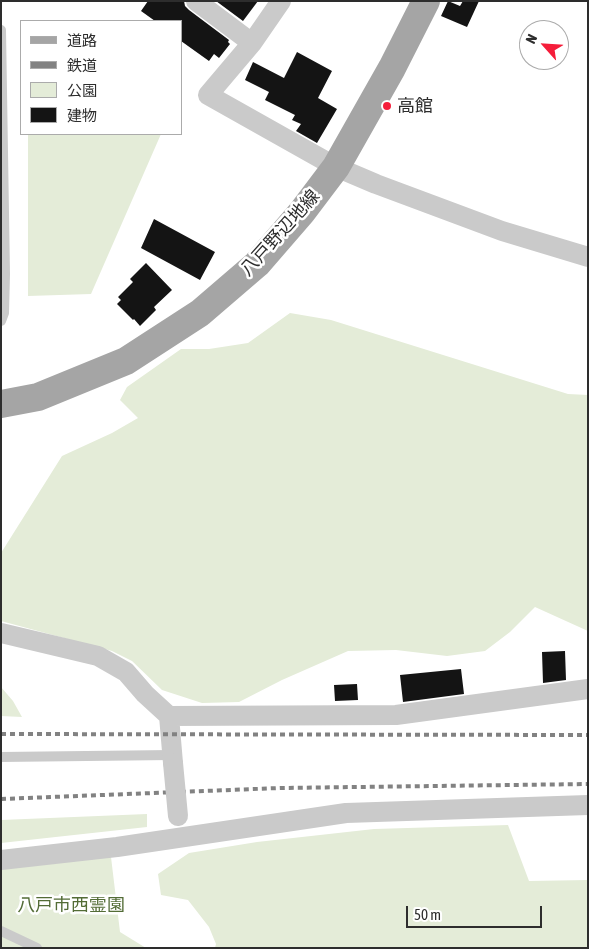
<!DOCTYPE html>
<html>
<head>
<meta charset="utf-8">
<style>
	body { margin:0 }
	#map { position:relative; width:589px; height:949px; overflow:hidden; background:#fff; font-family:"Asap Condensed","Noto Sans JP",sans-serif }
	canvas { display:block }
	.frame { position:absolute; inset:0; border:2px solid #2d2d2d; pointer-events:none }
	.legend { position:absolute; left:20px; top:20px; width:162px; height:115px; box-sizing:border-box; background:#fff; border:1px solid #ababab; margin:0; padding:6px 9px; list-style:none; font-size:15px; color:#2d2d2d }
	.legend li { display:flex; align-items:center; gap:10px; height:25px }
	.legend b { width:25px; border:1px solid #ababab }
	.north { position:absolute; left:519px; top:20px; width:50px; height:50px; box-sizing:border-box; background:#fff; border:1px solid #ababab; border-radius:50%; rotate:296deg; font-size:14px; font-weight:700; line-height:20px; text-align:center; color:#2d2d2d }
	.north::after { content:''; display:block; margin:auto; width:18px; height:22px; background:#f51d3a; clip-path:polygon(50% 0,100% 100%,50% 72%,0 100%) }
	.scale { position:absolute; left:406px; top:906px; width:136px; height:22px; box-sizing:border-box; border:2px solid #2d2d2d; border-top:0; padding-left:6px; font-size:15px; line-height:18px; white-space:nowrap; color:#2d2d2d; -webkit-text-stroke:4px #fff; paint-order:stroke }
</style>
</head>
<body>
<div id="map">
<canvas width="589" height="949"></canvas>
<div class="frame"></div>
<ul class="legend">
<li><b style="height:6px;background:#a5a5a5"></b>道路</li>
<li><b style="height:6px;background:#828282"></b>鉄道</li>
<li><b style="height:14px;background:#e4ecd8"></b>公園</li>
<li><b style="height:14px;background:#141414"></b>建物</li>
</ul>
<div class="north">N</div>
<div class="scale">50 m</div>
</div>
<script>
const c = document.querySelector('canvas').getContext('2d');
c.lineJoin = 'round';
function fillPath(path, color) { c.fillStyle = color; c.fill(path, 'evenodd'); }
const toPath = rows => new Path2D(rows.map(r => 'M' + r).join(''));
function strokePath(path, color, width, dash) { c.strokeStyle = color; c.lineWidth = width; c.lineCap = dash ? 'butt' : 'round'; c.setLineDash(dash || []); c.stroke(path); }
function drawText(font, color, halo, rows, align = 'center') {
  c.font = font + ' "Asap Condensed","Noto Sans JP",sans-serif'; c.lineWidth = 5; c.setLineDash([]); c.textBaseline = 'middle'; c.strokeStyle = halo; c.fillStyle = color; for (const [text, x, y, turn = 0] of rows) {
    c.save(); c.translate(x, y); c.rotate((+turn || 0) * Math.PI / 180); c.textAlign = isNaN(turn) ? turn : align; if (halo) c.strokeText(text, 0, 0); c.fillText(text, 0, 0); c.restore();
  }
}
fillPath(toPath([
	[28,134,161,134,91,294,28,296],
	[290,313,331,320,568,394,588,395,588,631,535,607,510,632,485,651,447,656,396,650,348,651,282,680,239,702,202,703,162,690,132,661,112,651,1,621,1,553,62,456,112,433,138,418,120,400,127,387,181,349,209,349,248,343],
	[1,687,13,701,22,717,1,716],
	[147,814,147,827,1,843,1,820],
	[508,825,529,881,588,880,588,948,215,948,216,944,209,927,188,900,161,895,158,874,189,853,257,842,374,829],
	[111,857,120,932,146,948,1,948,1,869]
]), '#e4ecd8');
fillPath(toPath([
	[148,1,184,1,185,6,189,10,229,40,228,42,230,44,219,58,214,54,209,61,181,41,181,21,155,21,141,11],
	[216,1,258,1,243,21],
	[448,1,460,6,463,1,479,1,467,27,441,16],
	[297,52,332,71,318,98,337,109,317,143,296,131,301,124,292,120,295,115,265,100,269,92,245,80,253,62,284,78],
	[154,219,215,252,200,280,141,248],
	[146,263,172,290,154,307,156,310,140,326,134,319,133,320,117,304,121,300,118,297,133,282,130,279],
	[565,651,566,680,543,683,542,652],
	[461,669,464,694,403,702,400,675],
	[357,684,358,700,335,701,334,685]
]), '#141414');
strokePath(toPath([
	[1,30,5,274,4,313,1,321],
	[1,757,172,755],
	[1,931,37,948]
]), '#cacaca', 10);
strokePath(toPath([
	[196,1,252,43],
	[281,1,252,43,208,95,336,167,376,184,502,231,588,257],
	[1,633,98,656,126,672,145,694,169,716,396,715,588,689],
	[169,716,173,763],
	[1,860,117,847,346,813,588,805]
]), '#cacaca', 20);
strokePath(toPath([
	[1,404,38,397,126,361,200,313,257,264,302,212,336,167,392,68,426,1]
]), '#a5a5a5', 28);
strokePath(toPath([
	[1,734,588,735],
	[1,799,280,788,588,784]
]), '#828282', 4, [5, 4]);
strokePath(toPath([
	[173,763,178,816]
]), '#cacaca', 20);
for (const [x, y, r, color] of [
	[387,106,5,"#f51d3a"]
]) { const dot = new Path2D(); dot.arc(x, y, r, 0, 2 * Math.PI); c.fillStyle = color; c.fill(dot); strokePath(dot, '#fff', 2); }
drawText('18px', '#2d2d2d', '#fff', [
	["高館",397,106]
], 'left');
drawText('18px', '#2d2d2d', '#fff', [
	["八戸野辺地線",280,233,-48]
]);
drawText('18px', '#536c36', '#fff', [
	["八戸市西霊園",71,905]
]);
</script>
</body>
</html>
